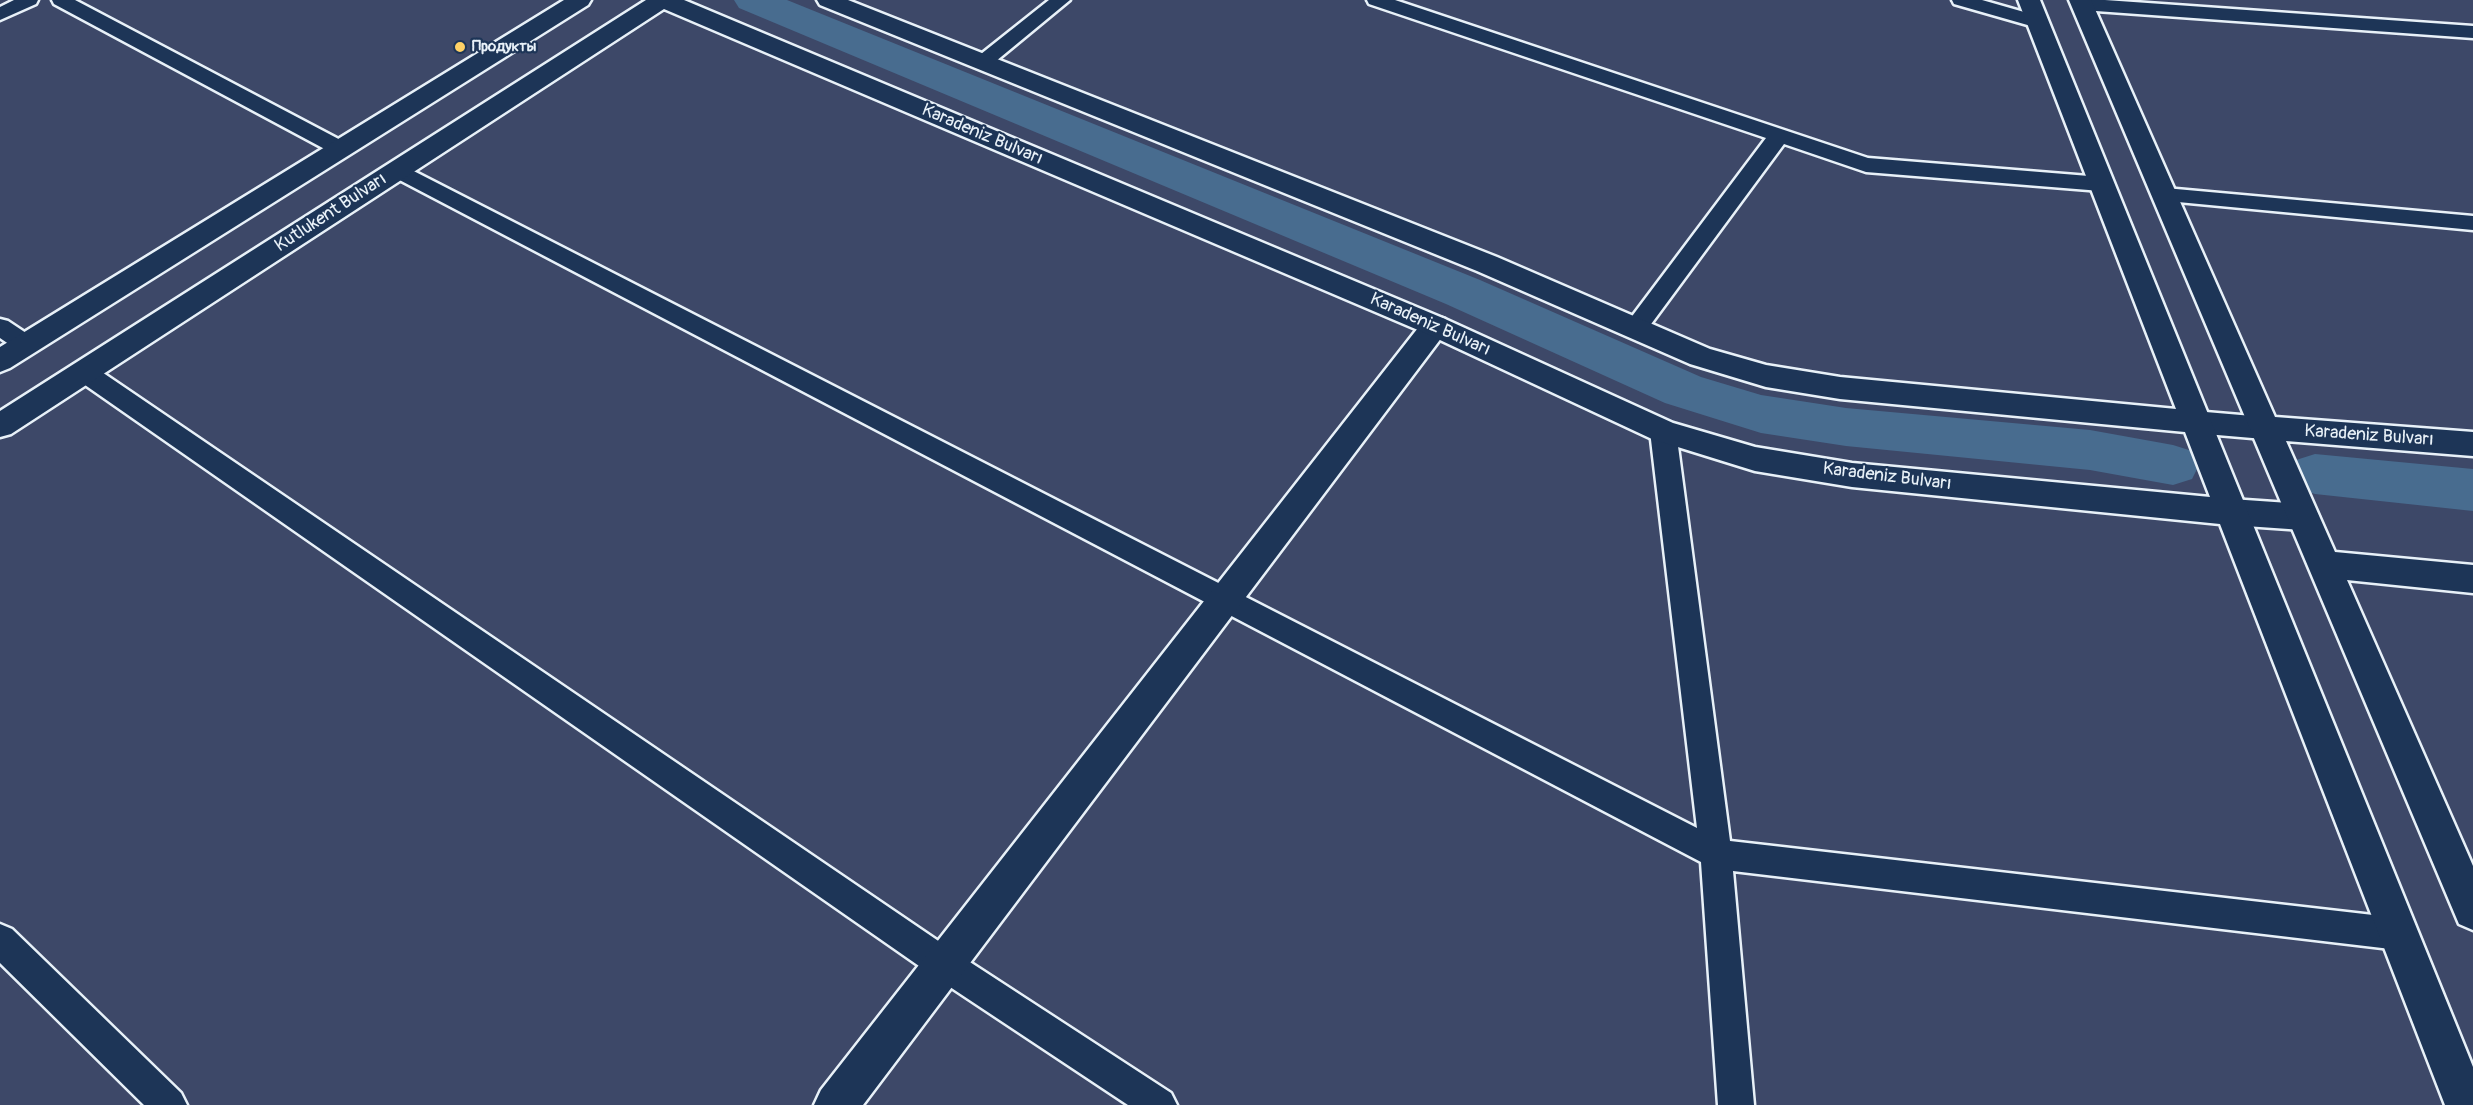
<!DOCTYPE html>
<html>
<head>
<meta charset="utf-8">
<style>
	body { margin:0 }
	canvas { display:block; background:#2a3c5d }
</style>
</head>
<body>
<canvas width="2473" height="1105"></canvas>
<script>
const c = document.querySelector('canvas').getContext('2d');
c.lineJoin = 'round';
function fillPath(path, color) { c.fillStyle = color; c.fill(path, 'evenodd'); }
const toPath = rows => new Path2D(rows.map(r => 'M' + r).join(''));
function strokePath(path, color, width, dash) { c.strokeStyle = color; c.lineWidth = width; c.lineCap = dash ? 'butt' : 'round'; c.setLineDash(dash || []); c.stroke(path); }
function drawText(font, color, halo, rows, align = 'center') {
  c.font = font + ' Pangolin,sans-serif'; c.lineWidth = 4.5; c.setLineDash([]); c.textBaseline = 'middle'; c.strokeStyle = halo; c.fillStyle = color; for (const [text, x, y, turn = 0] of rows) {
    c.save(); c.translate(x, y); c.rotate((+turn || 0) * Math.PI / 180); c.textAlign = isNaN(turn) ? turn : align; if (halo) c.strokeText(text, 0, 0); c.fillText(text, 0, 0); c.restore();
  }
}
fillPath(toPath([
	[0,0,2473,0,2473,1105,0,1105]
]), '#3d4868');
fillPath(toPath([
	[734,0,787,0,1480,280,1701,377,1761,395,1846,408,2090,430,2173,445,2192,451,2199,465,2192,479,2173,485,2090,470,1846,446,1761,433,1665,403,1446,304,739,8,734,0],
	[2315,454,2473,469,2473,511,2315,494,2296,488,2288,474,2296,460,2315,454]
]), '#486c8f');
const lane = toPath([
	[14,0,38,0,36,4,0,20,0,7,14,0],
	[52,0,75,0,348,144,352,149,348,154,341,156,334,154,54,4,52,0],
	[1049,0,1070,0,990,66,976,66,973,62,976,58,1049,0],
	[1367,0,1395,0,1868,158,2101,177,2109,179,2112,184,2109,189,2101,191,1866,172,1784,144,1643,335,1635,337,1627,335,1623,329,1627,323,1766,138,1369,4,1367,0],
	[1952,0,1982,0,2045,18,2048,22,2045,26,2038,28,1954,4,1952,0],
	[2075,0,2105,0,2473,26,2473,38,2082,10,2075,8,2073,4,2075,0],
	[398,163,1697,828,1650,431,1654,424,1663,422,1672,424,1676,431,1730,841,2399,918,2411,923,2415,934,2411,945,2399,950,1733,871,1754,1105,1718,1105,1701,862,390,175,387,170,390,165,398,163],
	[2165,188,2473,216,2473,230,2157,200,2154,195,2157,190,2165,188],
	[0,319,8,321,35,339,39,345,35,351,27,353,19,351,0,338,0,319],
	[84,363,93,366,956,953,1171,1093,1177,1105,1128,1105,932,975,75,378,72,372,75,366,84,363],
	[0,924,12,929,181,1093,187,1105,144,1105,0,963,0,924]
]);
const street = toPath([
	[1435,316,1445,319,1449,326,1445,333,863,1105,814,1105,821,1090,1425,319,1435,316],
	[2194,411,2264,417,2275,420,2279,428,2275,436,2264,439,2194,433,2183,430,2179,422,2183,414,2194,411],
	[2231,499,2303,504,2314,508,2319,517,2314,526,2303,530,2231,525,2220,521,2215,512,2220,503,2231,499]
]);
const secondary = toPath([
	[564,0,591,0,588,5,10,368,0,372,0,347,564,0],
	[646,0,684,0,1445,319,1673,423,1755,447,1852,463,2210,497,2185,432,1840,399,1766,387,1690,364,1477,271,820,5,817,0,848,0,1497,257,1710,349,1766,365,1840,377,2176,409,2018,0,2040,0,2473,1067,2473,1105,2445,1105,2220,524,1852,487,1755,471,1652,439,1425,333,664,9,11,434,0,437,0,411,646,0],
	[2069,0,2091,0,2275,417,2473,432,2473,456,2286,441,2335,552,2473,565,2473,593,2347,580,2473,866,2473,930,2459,924,2069,0]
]);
strokePath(lane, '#e8f1f8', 5);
strokePath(street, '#e8f1f8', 5);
strokePath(secondary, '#e8f1f8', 5);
fillPath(lane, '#1d3557');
fillPath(street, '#1d3557');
fillPath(secondary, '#1d3557');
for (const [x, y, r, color] of [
	[460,47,6,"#ffd166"]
]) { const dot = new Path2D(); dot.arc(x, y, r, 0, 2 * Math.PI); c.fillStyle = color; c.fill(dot); strokePath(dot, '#1d3557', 2); }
drawText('bold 15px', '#e8f1f8', '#1d3557', [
	["Продукты",472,47]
], 'left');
drawText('18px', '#e8f1f8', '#1d3557', [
	["Karadeniz Bulvarı",982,135,23],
	["Kutlukent Bulvarı",331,213,-33],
	["Karadeniz Bulvarı",1430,325,24],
	["Karadeniz Bulvarı",2369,436,4],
	["Karadeniz Bulvarı",1887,477,7]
]);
</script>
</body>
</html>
